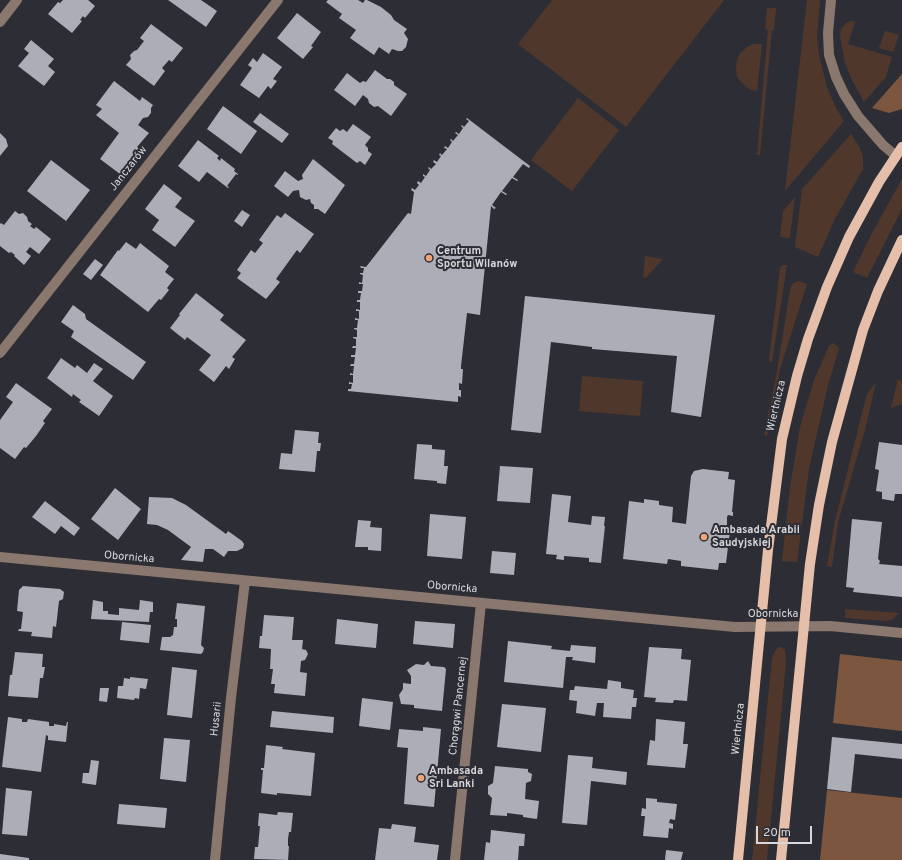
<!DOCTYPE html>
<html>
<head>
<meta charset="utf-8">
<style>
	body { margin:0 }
	#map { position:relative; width:902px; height:860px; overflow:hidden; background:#2d2e35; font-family:Overpass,sans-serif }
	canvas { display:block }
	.scale { position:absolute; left:756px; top:826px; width:56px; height:18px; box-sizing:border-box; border:2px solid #d7d7dc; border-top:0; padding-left:5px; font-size:12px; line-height:14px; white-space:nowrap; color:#d7d7dc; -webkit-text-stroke:3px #2d2e35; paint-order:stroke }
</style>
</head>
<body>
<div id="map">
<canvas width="902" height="860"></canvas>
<div class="scale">20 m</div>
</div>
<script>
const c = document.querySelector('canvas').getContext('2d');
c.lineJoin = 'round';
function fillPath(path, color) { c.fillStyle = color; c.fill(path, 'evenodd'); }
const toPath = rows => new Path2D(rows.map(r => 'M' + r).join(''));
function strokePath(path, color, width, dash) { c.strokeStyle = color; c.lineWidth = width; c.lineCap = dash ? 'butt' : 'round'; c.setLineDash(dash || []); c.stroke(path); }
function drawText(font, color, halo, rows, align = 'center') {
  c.font = font + ' Overpass,sans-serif'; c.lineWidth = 4; c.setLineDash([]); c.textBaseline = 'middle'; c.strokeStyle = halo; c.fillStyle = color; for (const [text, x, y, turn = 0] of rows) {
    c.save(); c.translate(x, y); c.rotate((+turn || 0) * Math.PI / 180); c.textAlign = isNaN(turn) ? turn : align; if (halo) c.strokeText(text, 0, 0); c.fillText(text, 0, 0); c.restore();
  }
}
fillPath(toPath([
	[552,0,724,0,626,127,518,44],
	[807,0,820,0,817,37,819,55,827,87,836,108,844,121,785,191],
	[767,8,776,8,774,30,772,30,760,155,757,155,768,30,765,29],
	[851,21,855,22,848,44,892,57,886,77,864,102,852,80,845,63,842,47,840,35,841,29,846,23],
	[885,31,899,35,893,52,879,48],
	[754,44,762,44,757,91,749,89,742,83,737,77,736,69,737,60,740,53,747,47],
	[578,98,619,130,572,191,531,160],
	[851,134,860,148,863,157,863,169,835,219,818,257,795,247,802,189],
	[902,179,902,209,867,278,853,272,871,235],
	[795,197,790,238,780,237,783,211],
	[645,256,663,259,646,278,643,277],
	[782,265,787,265,772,362,769,361,780,268],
	[798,281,807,284,780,369,767,436,764,435,777,371,790,290,792,284],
	[833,343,838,347,839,349,828,385,809,469,797,562,782,561,790,487,800,427,814,380,829,346],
	[582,376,643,381,640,416,579,411],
	[898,379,902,381,902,404,891,408],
	[876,382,865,430,838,522,832,567,827,566,835,521,866,397,869,391],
	[845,609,899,613,892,620,886,621,845,618],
	[778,647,783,648,785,650,786,663,767,860,752,860,772,658,774,653]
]), '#4f382b');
fillPath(toPath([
	[902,74,902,109,889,113,872,108],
	[840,654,902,661,902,731,833,723],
	[827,790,902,798,902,860,820,860]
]), '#7d563f');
fillPath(toPath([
	[63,0,88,0,95,6,85,18,83,16,80,20,82,21,72,33,48,14,58,2,60,3],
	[168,0,201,0,217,11,206,27],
	[328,0,358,0,363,3,365,0,367,0,381,7,391,15,394,20,407,29,404,33,408,39,406,47,402,51,398,51,392,49,389,54,379,47,374,55,350,38,356,30,339,18,342,14,326,2],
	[297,13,321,32,311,46,313,47,303,59,277,38],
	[151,24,183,48,172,62,169,60,162,68,165,71,154,86,126,65,131,59,130,55,134,51,137,50,144,41,140,38],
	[31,40,54,59,48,66,55,72,44,86,18,66,29,53,24,49],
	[263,53,282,67,273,79,277,81,271,89,268,86,259,98,240,85,252,68,248,65,253,58,257,62],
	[375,70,387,79,390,79,394,82,394,85,407,94,391,116,378,106,374,107,369,103,368,99,363,95,355,106,334,90,347,73,360,83,363,81,366,82],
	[114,81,140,101,142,97,153,105,151,108,151,113,148,117,143,118,138,125,149,133,137,147,140,149,120,174,100,159,119,133,96,115,102,109,96,105],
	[223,106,257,131,241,154,207,129],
	[260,113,289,134,282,143,253,122],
	[467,118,530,166,529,168,523,164,513,177,518,180,517,181,512,178,502,191,507,194,506,195,501,192,492,205,496,208,494,209,491,206,480,315,467,313,461,366,461,369,463,369,462,384,459,383,459,390,461,390,461,397,458,396,458,402,348,391,348,389,351,389,352,384,349,384,349,382,353,383,353,375,350,375,350,373,353,374,354,366,350,366,351,364,354,364,355,357,351,357,351,355,355,355,356,348,352,348,353,346,356,346,356,339,353,338,353,337,357,337,357,330,354,329,354,328,357,328,358,320,355,320,355,318,359,319,359,311,356,311,356,309,360,310,360,302,357,302,357,300,360,300,361,293,358,293,358,291,362,291,363,284,359,284,359,282,362,283,363,275,360,274,360,273,363,273,364,268,361,268,360,266,366,267,408,213,411,214,414,192,411,190,412,188,415,190,419,185,417,183,418,181,421,183,425,177,423,176,423,174,426,176,430,170,428,168,429,167,431,169,436,164,433,162,434,160,437,162,441,156,439,155,440,153,442,155,447,149,444,148,445,146,448,148,452,142,450,140,451,139,453,141,458,135,455,133,456,132,459,134,463,128,461,126,462,125,464,127,469,121,466,119],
	[353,124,371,137,365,145,368,148,368,151,372,154,365,165,360,161,357,163,332,144,333,141,328,138,336,128,340,131,343,129,347,132],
	[0,133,6,139,8,146,0,156],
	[198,140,219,156,217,158,220,161,221,158,235,169,234,171,238,174,238,175,236,174,227,186,229,187,228,188,207,172,199,182,178,166],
	[313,159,345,185,325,214,318,209,314,209,314,205,311,203,310,199,306,200,300,197,299,190,293,191,288,197,274,186,285,171,298,181,303,179,302,175],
	[51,160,90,190,66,221,27,191],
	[164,184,182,198,175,207,195,221,175,247,152,230,159,220,145,209],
	[242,210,250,215,242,227,234,221],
	[15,211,19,214,23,213,27,217,28,221,32,224,30,226,34,229,36,227,51,239,39,254,30,247,26,252,31,256,24,265,14,256,15,255,11,252,9,253,0,246,0,224,1,223,4,225],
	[285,213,314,234,300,253,297,250,276,279,280,282,266,299,237,278,241,273,237,270,251,250,255,253,263,243,259,240,277,215,281,218],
	[126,242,136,249,140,243,169,266,165,272,174,279,167,288,169,290,161,300,159,299,148,312,100,275,118,250,119,251],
	[95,259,103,265,91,280,83,274],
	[196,293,224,315,220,320,246,340,232,357,235,359,229,369,226,366,214,382,199,370,211,355,187,337,185,340,170,328,180,315,179,314],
	[525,296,715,315,701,417,671,412,677,356,592,349,592,347,551,342,541,433,511,430],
	[73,305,85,314,86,319,146,362,133,380,71,337,74,331,61,322],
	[61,358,75,368,77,365,87,373,94,363,103,369,93,381,113,396,99,416,79,402,81,400,73,394,72,397,47,378],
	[16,383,52,409,43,421,45,423,36,436,26,448,24,447,15,459,0,448,0,420,13,402,6,397],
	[295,430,319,432,318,443,321,443,320,451,317,451,315,472,279,469,281,453,292,454],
	[879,442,902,445,902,494,895,494,894,501,882,499,882,492,876,491,879,470,875,469],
	[417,444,432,445,432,449,445,450,444,466,448,466,446,484,437,483,437,481,414,479],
	[500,466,533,468,530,503,497,501],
	[703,469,729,472,728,479,735,480,732,512,733,512,733,516,728,515,727,517,727,527,731,528,731,531,730,531,726,563,719,563,718,570,681,566,681,561,668,559,667,564,623,559,629,501,644,503,644,499,659,501,659,505,673,507,672,522,686,524,691,476,694,471],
	[115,488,141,509,118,540,91,519],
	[552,494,571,496,568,522,591,525,592,516,605,517,604,526,605,526,601,563,589,562,589,558,564,556,564,560,556,559,557,555,546,554],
	[149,497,172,498,186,505,226,534,228,531,242,541,244,544,243,548,237,551,228,551,224,557,213,549,205,549,203,562,181,560,191,547,168,530,157,525,147,524],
	[45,501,80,528,74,536,61,526,55,534,32,517],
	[430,514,466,517,462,559,427,556],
	[852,519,882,522,878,559,880,561,879,564,902,566,902,597,853,592,854,588,846,587],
	[358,520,371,521,370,527,382,528,381,551,368,550,368,547,355,547],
	[492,551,516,553,514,575,490,573],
	[23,586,60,589,64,592,63,599,59,601,56,627,53,626,52,638,31,636,32,632,18,631,19,629,21,629,23,612,17,611,19,590],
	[93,600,103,602,103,611,108,611,108,614,119,615,119,608,139,610,140,600,153,602,153,612,150,612,149,622,91,619],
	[177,603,205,606,201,645,204,648,203,652,201,654,160,650,162,637,170,637,173,635,174,627,177,627,177,619,175,619],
	[264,615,294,617,292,640,303,640,302,649,306,650,308,654,305,660,301,661,300,672,307,673,305,696,274,693,275,684,271,684,273,669,270,669,271,649,259,648,260,636,262,636],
	[337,619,378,624,376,648,335,644],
	[415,621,455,624,453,648,413,644],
	[122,622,151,625,149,643,120,640],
	[508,641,552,646,551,649,570,651,571,645,596,647,595,663,572,660,573,657,566,657,563,688,504,682],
	[649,647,682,649,681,659,691,660,687,701,674,700,673,703,655,702,656,698,644,697],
	[15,652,43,654,42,667,45,667,43,678,40,678,38,698,8,696,10,675,12,675],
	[428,661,431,666,444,667,446,669,442,711,414,708,414,705,401,704,399,695,403,689,403,683,411,684,411,676,407,670,416,664,424,665],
	[172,667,197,670,192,718,167,715],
	[130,677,148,679,146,689,140,688,139,699,135,698,134,700,117,698,118,686,123,686,124,678,130,679],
	[608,680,621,682,621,688,634,690,633,698,637,698,636,707,632,707,631,719,603,717,604,703,597,703,595,716,576,713,577,701,569,700,570,690,574,690,575,686,607,689],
	[100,688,109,688,107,702,99,701],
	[362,698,393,702,390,730,359,726],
	[502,704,546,708,541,752,497,747],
	[272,711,334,717,333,733,270,727],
	[8,717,22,719,22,722,27,722,28,719,49,722,49,726,54,726,54,724,66,726,67,722,68,722,66,742,48,740,48,736,46,735,41,772,2,767],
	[656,719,685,722,683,744,688,744,685,768,647,765,650,740,655,741],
	[423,727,441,729,434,807,404,804,408,748,397,747,399,729,423,731],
	[832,737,902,744,902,759,855,754,851,792,827,789],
	[164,738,190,740,186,782,160,779],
	[266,745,283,747,282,749,315,753,311,796,277,793,277,795,261,793,263,770,261,770,261,768,264,768],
	[568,755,593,757,592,768,627,772,626,785,591,781,587,825,562,823],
	[91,760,99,761,96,785,82,783,83,773,89,773],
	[495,766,528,769,528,772,532,774,531,781,526,783,525,799,539,801,537,819,523,817,523,815,507,813,507,816,490,815,492,798,488,794,488,786,493,783],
	[6,788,32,791,27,836,2,834],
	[646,798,657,799,657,802,677,804,675,820,670,819,669,823,673,824,673,829,669,828,668,838,643,836,645,816,641,816,642,808,646,809],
	[119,804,167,808,165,828,117,824],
	[278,812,293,813,291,832,289,832,288,839,288,846,289,846,288,860,254,859,255,847,258,847,260,826,258,826,259,813,277,815],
	[392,824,416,827,414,842,439,845,437,860,375,860,379,828,391,829],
	[491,830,525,834,524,846,519,846,518,860,484,860,486,842,490,843],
	[666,850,683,852,681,860,665,860],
	[0,854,29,858,29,860,0,860]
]), '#acadb6');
strokePath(toPath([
	[831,0,828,33,829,55,836,77,844,94,858,116,883,145,896,156],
	[0,22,17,0],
	[0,353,278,0],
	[0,557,735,627,830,626,902,633],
	[215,860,231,698,245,581],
	[455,860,481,603]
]), '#8a776d', 10);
strokePath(toPath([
	[738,860,768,550,782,439,797,376,808,339,827,287,849,237,879,182,902,147],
	[781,860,810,564,819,505,832,442,863,330,878,291,902,240]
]), '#e6bfaa', 10);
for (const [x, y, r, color] of [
	[429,258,4,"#efa376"],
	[704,537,4,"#efa376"],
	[421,778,4,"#efa376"]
]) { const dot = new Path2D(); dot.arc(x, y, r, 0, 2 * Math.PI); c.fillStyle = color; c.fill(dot); strokePath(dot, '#2d2e35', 1.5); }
drawText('11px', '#d7d7dc', '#2d2e35', [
	["Janczarów",129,169,-52],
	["Wiertnicza",777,406,-77],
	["Obornicka",129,558,5],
	["Obornicka",452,588,5],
	["Obornicka",773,615],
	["Chorągwi Pancernej",459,706,-84],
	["Husarii",217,719,-84],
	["Wiertnicza",739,729,-84]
]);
drawText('bold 11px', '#d7d7dc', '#2d2e35', [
	["Centrum",437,252],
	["Sportu Wilanów",437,265],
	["Ambasada Arabii",712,531],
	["Saudyjskiej",712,544],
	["Ambasada",429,772],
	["Sri Lanki",429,785]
], 'left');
</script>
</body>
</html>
